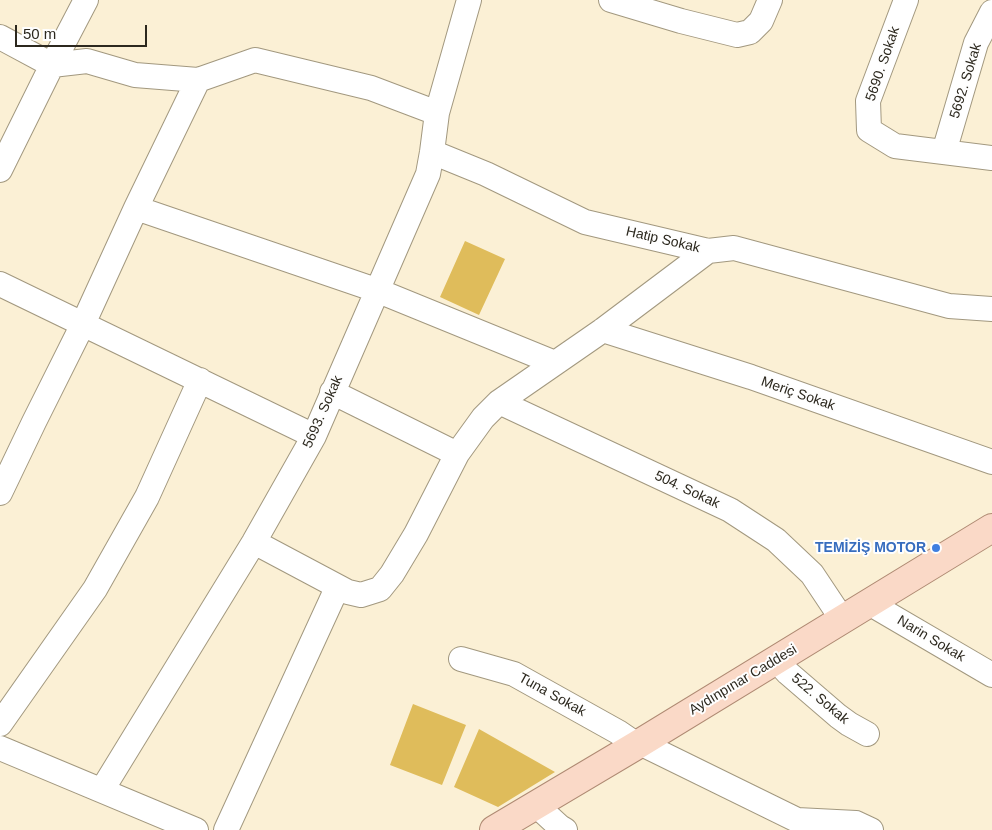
<!DOCTYPE html>
<html>
<head>
<meta charset="utf-8">
<style>
	body { margin:0 }
	#map { position:relative; width:992px; height:830px; overflow:hidden; background:#fbf0d5; font-family:Arial,sans-serif }
	canvas { display:block }
	.scale { position:absolute; left:15px; top:25px; width:132px; height:22px; box-sizing:border-box; border:2px solid #2c281e; border-top:0; padding-left:6px; font-size:15px; line-height:18px; white-space:nowrap; color:#2c281e; -webkit-text-stroke:4px #fefefe; paint-order:stroke }
</style>
</head>
<body>
<div id="map">
<canvas width="992" height="830"></canvas>
<div class="scale">50 m</div>
</div>
<script>
const c = document.querySelector('canvas').getContext('2d');
c.lineJoin = 'round';
function fillPath(path, color) { c.fillStyle = color; c.fill(path, 'evenodd'); }
const toPath = rows => new Path2D(rows.map(r => 'M' + r).join(''));
function strokePath(path, color, width, dash) { c.strokeStyle = color; c.lineWidth = width; c.lineCap = dash ? 'butt' : 'round'; c.setLineDash(dash || []); c.stroke(path); }
function drawText(font, color, halo, rows, align = 'center') {
  c.font = font + ' Arial,sans-serif'; c.lineWidth = 4; c.setLineDash([]); c.textBaseline = 'middle'; c.strokeStyle = halo; c.fillStyle = color; for (const [text, x, y, turn = 0] of rows) {
    c.save(); c.translate(x, y); c.rotate((+turn || 0) * Math.PI / 180); c.textAlign = isNaN(turn) ? turn : align; if (halo) c.strokeText(text, 0, 0); c.fillText(text, 0, 0); c.restore();
  }
}
fillPath(toPath([
	[465,241,505,259,479,315,440,297],
	[413,704,466,725,442,785,390,765],
	[479,729,555,772,498,807,454,787]
]), '#dfbc5b');
const minor = toPath([
	[611,0,681,21,737,35,750,32,761,21,770,0],
	[906,0,868,101,869,130,895,146,992,158],
	[0,37,52,65,86,0],
	[432,152,486,174,585,222,708,251,734,248,949,306,992,309],
	[944,152,976,43,992,12],
	[0,170,52,65,87,61,135,75,198,80,255,60,371,88,437,113],
	[136,208,376,290,555,363],
	[0,284,314,436],
	[603,330,751,377,992,462],
	[332,392,457,454],
	[499,402,730,510,776,540,812,574,842,619],
	[0,493,34,422,83,324,136,208,198,80],
	[254,542,348,592,361,595,380,589,392,574,416,534,457,454,483,418,499,402,603,330,708,251],
	[869,603,992,675],
	[461,659,514,674,618,732,637,745],
	[776,660,788,673,838,716,849,724,867,734],
	[0,724,95,589,147,497,200,380],
	[640,743,797,820,856,823,871,830],
	[0,748,196,830],
	[102,790,254,542,314,436,428,174,432,152,437,113,469,0],
	[536,805,560,827,565,830],
	[226,830,337,588]
]);
const major = toPath([
	[494,830,637,745,992,528]
]);
strokePath(minor, '#a2987f', 26);
strokePath(major, '#af8a73', 30);
strokePath(minor, '#fff', 24);
strokePath(major, '#fad9c7', 28);
for (const [x, y, r, color] of [
	[936,548,5,"#3f7fe0"]
]) { const dot = new Path2D(); dot.arc(x, y, r, 0, 2 * Math.PI); c.fillStyle = color; c.fill(dot); strokePath(dot, '#fefefe', 2); }
drawText('14px', '#2c281e', '#fefefe', [
	["5690. Sokak",883,64,-71],
	["5692. Sokak",966,81,-73],
	["Hatip Sokak",663,240,13],
	["Meriç Sokak",798,394,19],
	["5693. Sokak",323,412,-66],
	["504. Sokak",687,490,25],
	["Narin Sokak",931,639,31],
	["Aydınpınar Caddesi",743,680,-31],
	["Tuna Sokak",552,695,29],
	["522. Sokak",820,699,40]
]);
drawText('bold 14px', '#366cbe', '#fefefe', [
	["TEMİZİŞ MOTOR",926,548]
], 'right');
</script>
</body>
</html>
